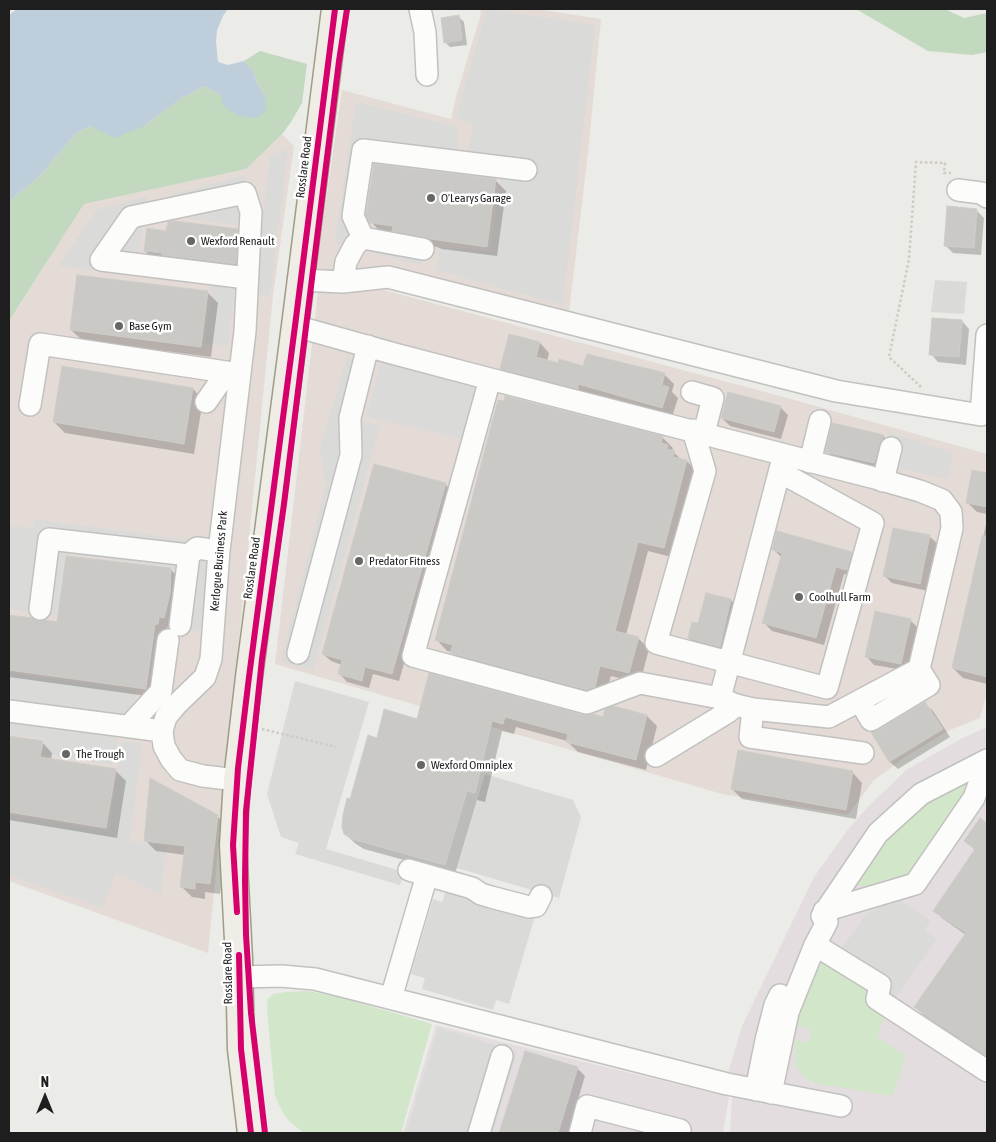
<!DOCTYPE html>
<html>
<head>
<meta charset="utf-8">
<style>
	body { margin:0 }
	#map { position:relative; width:996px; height:1142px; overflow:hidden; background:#ebebe7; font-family:"Asap Condensed",sans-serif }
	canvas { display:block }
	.frame { position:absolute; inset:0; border:10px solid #1e1e1e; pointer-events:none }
	.north { position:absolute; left:20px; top:1072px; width:50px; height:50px; -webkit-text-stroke:4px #fff; paint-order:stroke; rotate:0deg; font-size:14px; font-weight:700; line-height:20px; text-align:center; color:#1e1e1e }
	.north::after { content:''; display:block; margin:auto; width:18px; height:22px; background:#1e1e1e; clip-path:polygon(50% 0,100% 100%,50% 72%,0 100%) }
</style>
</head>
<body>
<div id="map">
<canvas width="996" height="1142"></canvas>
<div class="frame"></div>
<div class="north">N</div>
</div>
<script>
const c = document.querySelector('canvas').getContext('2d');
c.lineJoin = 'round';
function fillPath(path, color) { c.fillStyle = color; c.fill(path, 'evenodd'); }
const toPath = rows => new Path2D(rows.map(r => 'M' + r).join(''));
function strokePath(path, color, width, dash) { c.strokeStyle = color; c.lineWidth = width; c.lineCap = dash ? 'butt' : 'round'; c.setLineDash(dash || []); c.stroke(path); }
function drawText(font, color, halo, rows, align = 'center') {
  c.font = font + ' "Asap Condensed",sans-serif'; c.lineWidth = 5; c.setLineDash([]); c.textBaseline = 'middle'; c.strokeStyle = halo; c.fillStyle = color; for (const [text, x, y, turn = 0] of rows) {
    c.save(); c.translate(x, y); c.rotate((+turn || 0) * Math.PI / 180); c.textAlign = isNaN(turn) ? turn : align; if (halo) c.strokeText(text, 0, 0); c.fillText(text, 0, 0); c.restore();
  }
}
fillPath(toPath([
	[481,9,536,9,601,19,588,153,569,312,388,266,363,273,316,271,342,90,451,119,456,97,480,17],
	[282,134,294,146,273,295,208,953,9,881,9,321,84,204,245,169],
	[380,289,791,399,987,454,987,692,980,718,950,730,908,755,873,781,848,815,722,794,275,664,318,292]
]), '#e4dbd6');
fillPath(toPath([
	[987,727,987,1133,730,1133,732,1098,728,1073,742,1026,814,877,849,828,869,806,906,770,961,739],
	[436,1025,482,1037,729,1097,723,1133,403,1133]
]), '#e4dddf');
fillPath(toPath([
	[487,9,595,25,563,305,436,270,440,247,491,251,501,171,466,166,473,125,456,117],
	[356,102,458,127,457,157,372,157,362,228,423,242,421,265,335,243],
	[288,149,270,296,253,294,270,156],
	[245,175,242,226,171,216,174,194],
	[147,196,136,275,59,266,97,210],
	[935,280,967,282,964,314,931,312],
	[212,283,235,285,228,346,205,344],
	[384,356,483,383,470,441,366,416],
	[347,357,359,362,344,419,380,425,313,670,281,661,326,486,320,448],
	[889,432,953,453,947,479,880,464],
	[34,519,210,543,200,631,167,627,173,567,65,554,56,616,9,609,9,529,12,526,33,528],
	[9,673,136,690,132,719,9,703],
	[295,681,369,702,326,849,404,872,400,885,295,854,299,843,281,837,267,794],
	[9,716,119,732,113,765,43,754,45,739,9,734],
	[122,741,142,743,130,841,166,846,161,894,116,873,102,908,9,875,9,815,109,831],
	[485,774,573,800,581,817,559,898,457,868],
	[446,890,535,916,509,1004,496,1000,493,1010,422,989,425,978,411,974,433,899,442,902],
	[899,899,930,921,924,931,937,939,896,997,887,991,841,949,867,913],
	[438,1028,517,1052,493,1133,406,1133]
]), '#dadad8');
fillPath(toPath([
	[963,783,966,785,967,789,919,870,895,882,871,886,858,886,853,884,855,874,912,810],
	[819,962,822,962,866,987,868,989,865,1000,886,1014,877,1036,906,1056,893,1096,818,1084,803,1077,796,1066,795,1039,808,1043,811,1030,795,1025,798,1006],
	[307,991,335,996,432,1024,401,1133,306,1133,300,1130,290,1122,283,1113,275,1096,267,1009,268,999,273,994,286,992]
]), '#d2e6c9');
fillPath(toPath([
	[856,9,945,9,964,18,987,13,987,52,972,55,928,51],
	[260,51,307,64,302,103,291,122,282,134,246,169,84,204,9,321,9,201,38,178,76,133,91,126,144,126,182,98,205,86,221,96,265,96,257,83,253,71,244,61]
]), '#c2d8bf');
fillPath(toPath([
	[17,9,228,9,223,16,217,30,216,42,218,62,228,65,244,61,253,71,257,83,265,96,266,111,256,118,239,116,223,106,221,96,205,86,182,98,144,126,115,138,91,126,76,133,38,178,9,201,9,15]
]), '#becedb');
fillPath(toPath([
	[459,17,464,22,467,45,450,47,445,42],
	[495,180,506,191,497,256,442,249,437,247,404,241,382,233,371,222],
	[976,210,984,218,981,255,953,253,945,245],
	[237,230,248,240,246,274,156,261,145,251,167,232],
	[207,292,218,303,211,357,82,340,71,330],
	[962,321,969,329,966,365,938,362,931,354],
	[540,343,549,353,547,362,584,367,664,374,674,384,672,392,678,398,672,417,511,378,501,368],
	[193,389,203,400,194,454,65,433,54,422],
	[780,407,788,415,781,439,730,426,722,418],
	[883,436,891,444,882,470,835,459,827,451],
	[663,438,673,448,672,451,682,460,687,461,697,472,675,558,648,551,626,635,638,638,649,649,640,683,611,676,605,697,462,663,452,652,447,651,437,640],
	[973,472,987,474,987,514,977,512,967,502],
	[445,484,453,492,399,681,373,674,369,688,347,682,340,674,342,665,331,661,323,654],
	[987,520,987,684,963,678,953,668],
	[894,529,930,537,938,544,928,591,892,583,885,576],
	[773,549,851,553,859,561,855,577,844,574,824,645,772,631,764,623,781,557],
	[170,569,179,578,173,626,168,625,154,697,9,677,9,617,32,620,38,623,58,623],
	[707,595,731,600,739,608,727,654,697,646,689,638,699,625],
	[910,620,918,628,909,671,874,665,867,657],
	[430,675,584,716,604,718,647,716,657,726,646,770,578,752,567,741,516,727,514,734,502,731,485,802,477,800,455,874,364,849,356,844,345,834,351,801,378,739,418,720],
	[925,704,933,711,950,737,898,769,890,762,873,733,878,732],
	[9,737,42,742,52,753,51,760,115,770,126,781,117,838,9,820],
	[852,772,862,783,856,819,742,799,732,789],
	[217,816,228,827,220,894,205,892,205,899,192,897,181,886,185,855,156,851,145,840],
	[980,820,987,825,987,1057,924,1015,916,1007,966,935,942,918,935,910,976,851,966,841],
	[526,1053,577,1068,585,1076,568,1133,500,1133]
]), '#0003');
const building = toPath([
	[459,15,462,40,444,43,441,18,459,15],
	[374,164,496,179,487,247,431,239,425,237,392,231,393,226,370,223,366,215,374,164],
	[947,206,977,209,974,248,944,246,947,206],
	[175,221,238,229,236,264,162,255,162,253,144,251,147,228,166,231,168,222,175,221],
	[77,275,208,291,201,347,70,330,77,275],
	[932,318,962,320,959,357,929,355,932,318],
	[509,334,540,342,536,357,558,363,559,359,583,366,587,354,665,373,662,385,669,387,662,408,578,384,578,389,500,369,509,334],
	[62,366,193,388,184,444,53,422,62,366],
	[728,392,781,406,774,432,721,418,728,392],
	[505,396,663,436,661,443,668,445,667,449,675,451,673,457,687,460,664,548,638,542,615,631,639,637,629,673,600,666,595,687,587,690,450,653,453,645,435,640,498,400,504,401,505,396],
	[832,423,884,435,879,445,874,463,825,452,832,423],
	[374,464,446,483,392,674,365,667,362,681,338,674,342,660,322,654,374,464],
	[972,470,987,473,987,507,966,503,972,470],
	[893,528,930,535,920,584,883,576,893,528],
	[777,531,852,552,847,570,836,567,816,638,762,623,782,553,772,550,777,531],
	[982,536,987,536,987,677,952,668,982,536],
	[66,556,171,568,170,594,164,618,159,617,158,624,155,624,146,689,9,670,9,615,32,618,38,621,45,620,57,622,66,556],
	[706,593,731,599,720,647,688,638,692,622,698,623,706,593],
	[875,611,911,619,901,664,865,657,875,611],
	[429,673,584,715,593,714,603,717,605,709,614,706,647,715,636,760,566,742,568,734,505,717,503,724,492,721,475,793,467,791,445,865,352,839,344,834,342,827,343,815,347,798,350,799,368,735,377,738,384,709,417,719,429,673],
	[925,702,943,729,889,762,871,732,877,731,925,702],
	[9,736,43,741,40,757,116,769,106,828,9,812,9,736],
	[738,750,853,771,846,810,731,789,738,750],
	[150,778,218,815,210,884,195,882,195,889,180,887,185,846,144,841,150,778],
	[980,818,987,823,987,1056,914,1007,966,933,933,911,975,849,964,841,980,818],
	[525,1051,578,1067,558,1133,499,1133,525,1051]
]);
fillPath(building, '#cac9c6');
strokePath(building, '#cecdc9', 1);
const minor = toPath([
	[420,9,425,32,427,75],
	[958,190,981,193,987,197],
	[363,238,353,216,363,150,526,170],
	[363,238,423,249],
	[301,280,343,282,388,277,836,391,981,415,987,335],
	[343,282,346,262,355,245,363,238],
	[295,326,395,354,490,379,413,656,587,703,640,683,720,698,736,705,753,709,829,717,919,669,952,528,951,512,942,500,920,491,871,477,490,379],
	[692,392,713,398,704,433],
	[206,402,227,372],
	[30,405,40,344,239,374],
	[693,430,705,471,656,643,827,688,873,523,780,472],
	[810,462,820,421],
	[883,481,891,448],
	[40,609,49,539,189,555],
	[180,625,189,555,197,548,219,551],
	[298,653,351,455,350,418,368,346],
	[720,698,783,458],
	[860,701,871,720,929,685,919,669],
	[753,709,750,737,863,753],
	[9,711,162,731],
	[129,726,161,691,168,640],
	[656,756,728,712,736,705],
	[237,780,203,776,180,770,171,759,164,746,162,731,166,717,177,704,205,677,211,659,219,551,245,331,251,212,245,193,131,217,101,260,247,278],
	[409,870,472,888,481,894,491,897,529,907,536,906,541,896],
	[822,916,878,833,921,794,987,760],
	[815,945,880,985,877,999,987,1071],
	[239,977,281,976,315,979,727,1084,841,1106],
	[391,998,427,875],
	[756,1090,766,1040,775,1005,780,995],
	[771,1093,788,1012,815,945,827,922,824,911,915,884,974,798,987,761],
	[479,1133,502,1056],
	[580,1133,587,1106,680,1130,679,1133]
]);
const major = toPath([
	[251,1133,241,1049,239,959,233,845,237,780,249,677,295,326,335,9]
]);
strokePath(minor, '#c1c1bf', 24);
strokePath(major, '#9f9c86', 29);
strokePath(toPath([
	[921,387,889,357,909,259,916,162,945,163,944,173,951,173],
	[262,729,336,747]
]), '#d1c9c4', 2.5, [2.5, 2.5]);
strokePath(minor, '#fcfcfb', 21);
strokePath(major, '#efede5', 26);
strokePath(toPath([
	[237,912,233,845,238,768,249,677,295,326,335,9],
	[239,955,241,1049,251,1133],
	[265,1133,251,1013,246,935,245,880,246,811,262,659,284,504,339,61,347,9]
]), '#d6006c', 6);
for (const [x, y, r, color] of [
	[431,198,5,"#666664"],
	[191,241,5,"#666664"],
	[119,326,5,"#666664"],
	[359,561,5,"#666664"],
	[799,597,5,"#666664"],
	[66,754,5,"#666664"],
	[421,765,5,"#666664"]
]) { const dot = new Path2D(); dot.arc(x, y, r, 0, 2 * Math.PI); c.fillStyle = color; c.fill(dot); strokePath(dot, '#fff', 2); }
drawText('12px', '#1e1e1e', '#fff', [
	["Rosslare Road",304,167,-83],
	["Kerlogue Business Park",219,561,-85],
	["Rosslare Road",252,568,-82],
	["Rosslare Road",228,973,-91]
]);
drawText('12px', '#1e1e1e', '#fff', [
	["O'Learys Garage",441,198],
	["Wexford Renault",201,241],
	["Base Gym",129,326],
	["Predator Fitness",369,561],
	["Coolhull Farm",809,597],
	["The Trough",76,754],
	["Wexford Omniplex",431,765]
], 'left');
</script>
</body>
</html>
